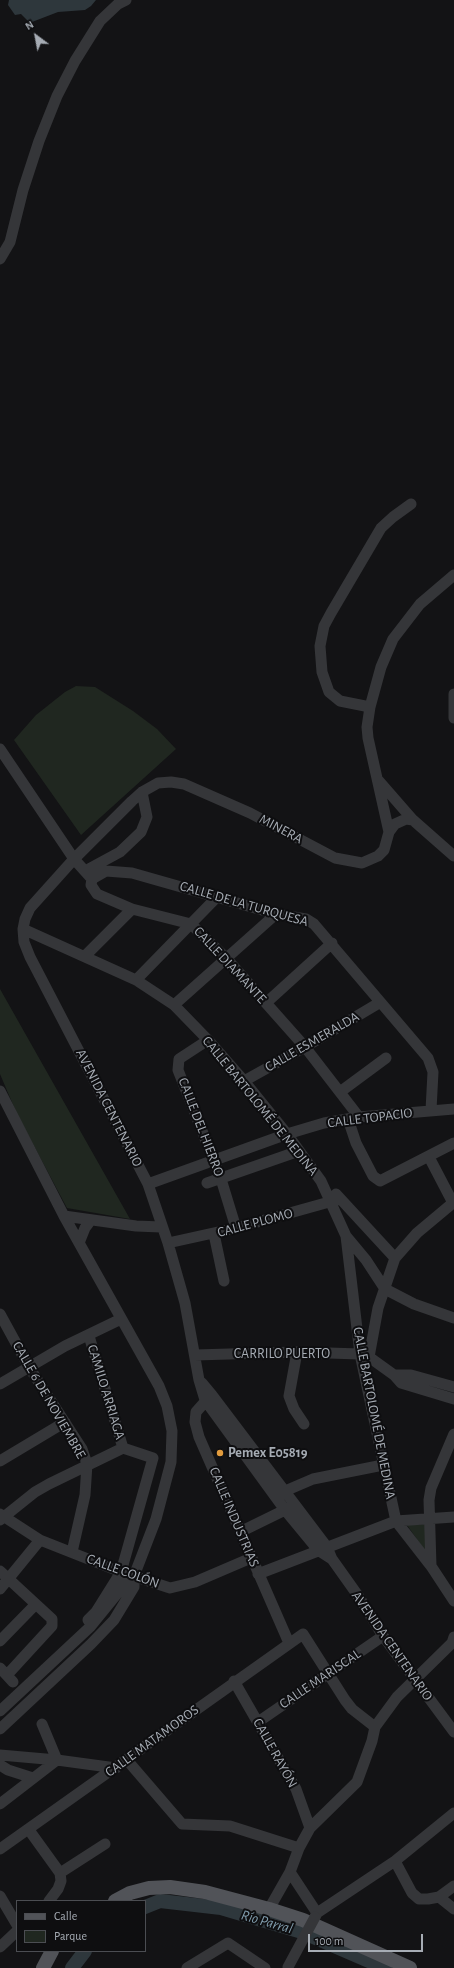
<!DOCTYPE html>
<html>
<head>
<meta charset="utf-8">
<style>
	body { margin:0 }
	#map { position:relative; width:454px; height:1968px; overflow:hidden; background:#131315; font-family:"Alegreya Sans",sans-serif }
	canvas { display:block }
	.legend { position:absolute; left:16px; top:1900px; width:130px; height:52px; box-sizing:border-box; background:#0e0e10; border:1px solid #4b4d52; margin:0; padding:5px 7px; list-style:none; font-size:12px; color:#a6acb4 }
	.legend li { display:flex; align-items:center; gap:8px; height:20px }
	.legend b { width:20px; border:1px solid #4b4d52 }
	.north { position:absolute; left:16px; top:16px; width:40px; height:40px; -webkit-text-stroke:3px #0e0e10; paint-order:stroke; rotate:328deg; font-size:11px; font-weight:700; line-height:16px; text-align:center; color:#a6acb4 }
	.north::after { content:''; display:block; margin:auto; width:14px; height:18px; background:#a6acb4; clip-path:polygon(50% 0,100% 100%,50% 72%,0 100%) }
	.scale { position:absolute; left:308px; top:1934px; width:115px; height:18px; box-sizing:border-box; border:2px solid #a6acb4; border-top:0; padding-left:5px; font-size:12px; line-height:14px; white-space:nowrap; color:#a6acb4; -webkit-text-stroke:3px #0e0e10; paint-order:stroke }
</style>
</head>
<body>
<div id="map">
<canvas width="454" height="1968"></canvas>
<ul class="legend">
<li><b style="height:5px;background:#515358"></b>Calle</li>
<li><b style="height:11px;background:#202720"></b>Parque</li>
</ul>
<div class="north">N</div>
<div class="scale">100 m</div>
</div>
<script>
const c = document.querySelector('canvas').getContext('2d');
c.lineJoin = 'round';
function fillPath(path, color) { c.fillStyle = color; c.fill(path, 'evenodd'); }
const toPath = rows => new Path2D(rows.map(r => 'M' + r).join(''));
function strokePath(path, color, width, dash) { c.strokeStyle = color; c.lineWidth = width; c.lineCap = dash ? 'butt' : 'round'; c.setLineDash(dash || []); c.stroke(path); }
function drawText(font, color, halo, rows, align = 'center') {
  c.font = font + ' "Alegreya Sans",sans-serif'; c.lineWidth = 4; c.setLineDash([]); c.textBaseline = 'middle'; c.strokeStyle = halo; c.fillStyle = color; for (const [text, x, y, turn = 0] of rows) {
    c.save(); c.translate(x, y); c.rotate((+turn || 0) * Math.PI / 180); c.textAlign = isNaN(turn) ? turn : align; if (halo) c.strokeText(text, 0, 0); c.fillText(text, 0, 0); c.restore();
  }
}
fillPath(toPath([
	[76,686,95,687,133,711,157,729,176,749,81,835,14,740,36,715,65,692],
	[0,989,130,1219,67,1208,17,1114,0,1074],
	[429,1524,426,1552,407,1525]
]), '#202720');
fillPath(toPath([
	[9,0,96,0,91,6,85,10,58,12,32,22,28,21,21,14,15,15,8,5]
]), '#2e373c');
strokePath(toPath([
	[145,1907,160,1901,221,1908,302,1932,385,1968],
	[72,1968,85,1951]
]), '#2e373c', 14);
strokePath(toPath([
	[0,259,10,242,23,190,39,141,57,96,75,61,100,21,118,4,126,0],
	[454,694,454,718],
	[370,707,340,701,329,692,322,672,320,646,324,626,331,613,381,528,393,517,411,504],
	[0,749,74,859,92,879,91,885,97,894,132,909,191,924,226,958,305,1047,359,1117],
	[379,781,413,820],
	[389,832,368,738,367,727,370,707,381,667,393,639,420,604,454,575],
	[85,871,120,852,141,832,147,817,142,792],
	[92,879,106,871,132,873,276,914,306,919,314,924,428,1058,433,1072,431,1110],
	[23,929,136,980,174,1005,208,1040,244,1081,287,1134,321,1181,346,1236,360,1354,396,1521,431,1566,454,1601],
	[85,956,132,909],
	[136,980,217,897],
	[266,1003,332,943],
	[174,1005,276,914],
	[208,1040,179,1059,178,1070,221,1179,236,1228],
	[244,1081,305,1047,379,1003],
	[0,1091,64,1216,136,1226,161,1227],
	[340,1092,386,1058],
	[348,1119,356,1143,373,1176,380,1181,454,1143],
	[429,1157,453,1203],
	[207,1183,299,1151],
	[148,1184,287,1134,324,1123,359,1117,454,1109],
	[336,1194,395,1258],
	[214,1234,224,1281],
	[346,1236,366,1260,385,1289,414,1304,454,1318],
	[79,1243,85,1228,91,1220],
	[168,1243,236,1228,340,1199],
	[0,1314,29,1367,82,1449,87,1464,85,1495,72,1552],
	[89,1336,123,1448],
	[297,1352,289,1396,294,1409,304,1424],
	[195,1355,297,1352,360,1354,369,1357,394,1375,401,1383,454,1399],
	[369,1357,378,1308,395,1258,417,1233,454,1202],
	[394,1375,411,1375,454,1387],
	[202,1383,212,1395,327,1547,332,1559,359,1597,383,1636,454,1732],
	[0,1384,65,1346,121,1319],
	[211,1395,196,1412,195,1422,199,1437,289,1643],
	[0,1461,65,1422],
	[285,1491,313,1479,383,1465],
	[0,1514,40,1540,121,1572,170,1588,195,1582,251,1558],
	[0,1520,35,1492,49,1484,123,1448,153,1458,121,1572,96,1612,88,1620],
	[240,1532,291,1507],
	[332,1559,318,1550,285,1510,205,1400,199,1380,185,1303,168,1243,148,1184,30,957,24,942,23,929,25,919,30,908,74,859,132,801,142,792,158,783,171,782,184,784,250,813,335,858,362,863,378,856,384,850,389,832,395,824,406,819,413,820,454,856],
	[431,1566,429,1500,431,1488,454,1434],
	[0,1571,52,1619,52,1626,7,1675],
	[258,1574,396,1521,454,1517],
	[0,1589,40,1540],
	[0,1641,35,1605],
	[0,1668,13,1682],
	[234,1681,296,1789,310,1828],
	[0,1711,90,1627,125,1584,134,1576],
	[258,1722,383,1636],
	[0,1729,91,1644,114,1620,134,1587,134,1576,156,1519,171,1462,172,1431,167,1406,159,1386,64,1216],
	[0,1755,57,1760,116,1768],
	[127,1760,182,1824,230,1826,299,1848],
	[0,1765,8,1770,33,1778],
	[0,1804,57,1760,42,1724],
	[29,1830,60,1873,61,1881,58,1889,49,1901],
	[0,1849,303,1634,345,1700,352,1709,375,1727],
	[395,1861,412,1893,419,1899,428,1899,439,1897,454,1886],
	[290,1872,317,1913],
	[60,1873,105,1844],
	[0,1896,17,1925],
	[439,1897,454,1909],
	[269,1909,290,1872,299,1848,310,1828,357,1782,372,1741,375,1727,397,1697,452,1643,454,1637],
	[315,1917,317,1913,395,1861,454,1813],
	[0,1947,17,1931],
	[187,1968,228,1943,265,1968]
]), '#353639', 11);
strokePath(toPath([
	[115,1901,130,1893,149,1888,170,1887,205,1892,269,1909,303,1920,410,1968],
	[43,1968,52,1951]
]), '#515358', 14);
strokePath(toPath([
	[288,1967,315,1917]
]), '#353639', 11);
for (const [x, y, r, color] of [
	[220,1453,4,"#e29c3e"]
]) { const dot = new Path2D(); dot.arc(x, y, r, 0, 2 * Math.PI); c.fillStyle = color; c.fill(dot); strokePath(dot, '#0e0e10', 1.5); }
drawText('14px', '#a6acb4', '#0e0e10', [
	["MINERA",281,829,28],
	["CALLE DE LA TURQUESA",244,904,16],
	["CALLE DIAMANTE",230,965,47],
	["CALLE ESMERALDA",312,1042,-30],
	["CALLE BARTOLOMÉ DE MEDINA",260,1106,51],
	["AVENIDA CENTENARIO",109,1108,63],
	["CALLE TOPACIO",370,1118,-7],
	["CALLE DEL HIERRO",201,1127,69],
	["CALLE PLOMO",255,1223,-15],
	["CARRILO PUERTO",282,1354],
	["CAMILO ARRIAGA",106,1392,73],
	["CALLE 6 DE NOVIEMBRE",49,1400,60],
	["CALLE BARTOLOMÉ DE MEDINA",374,1413,79],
	["CALLE INDUSTRIAS",234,1517,67],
	["CALLE COLÓN",123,1571,20],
	["AVENIDA CENTENARIO",392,1646,55],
	["CALLE MARISCAL",320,1679,-34],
	["CALLE MATAMOROS",152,1741,-36],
	["CALLE RAYÓN",275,1753,61]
]);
drawText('bold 14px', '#a6acb4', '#0e0e10', [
	["Pemex E05819",228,1453]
], 'left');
drawText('italic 15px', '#809cac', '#0e0e10', [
	["Río Parral",267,1922,16]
]);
</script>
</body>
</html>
